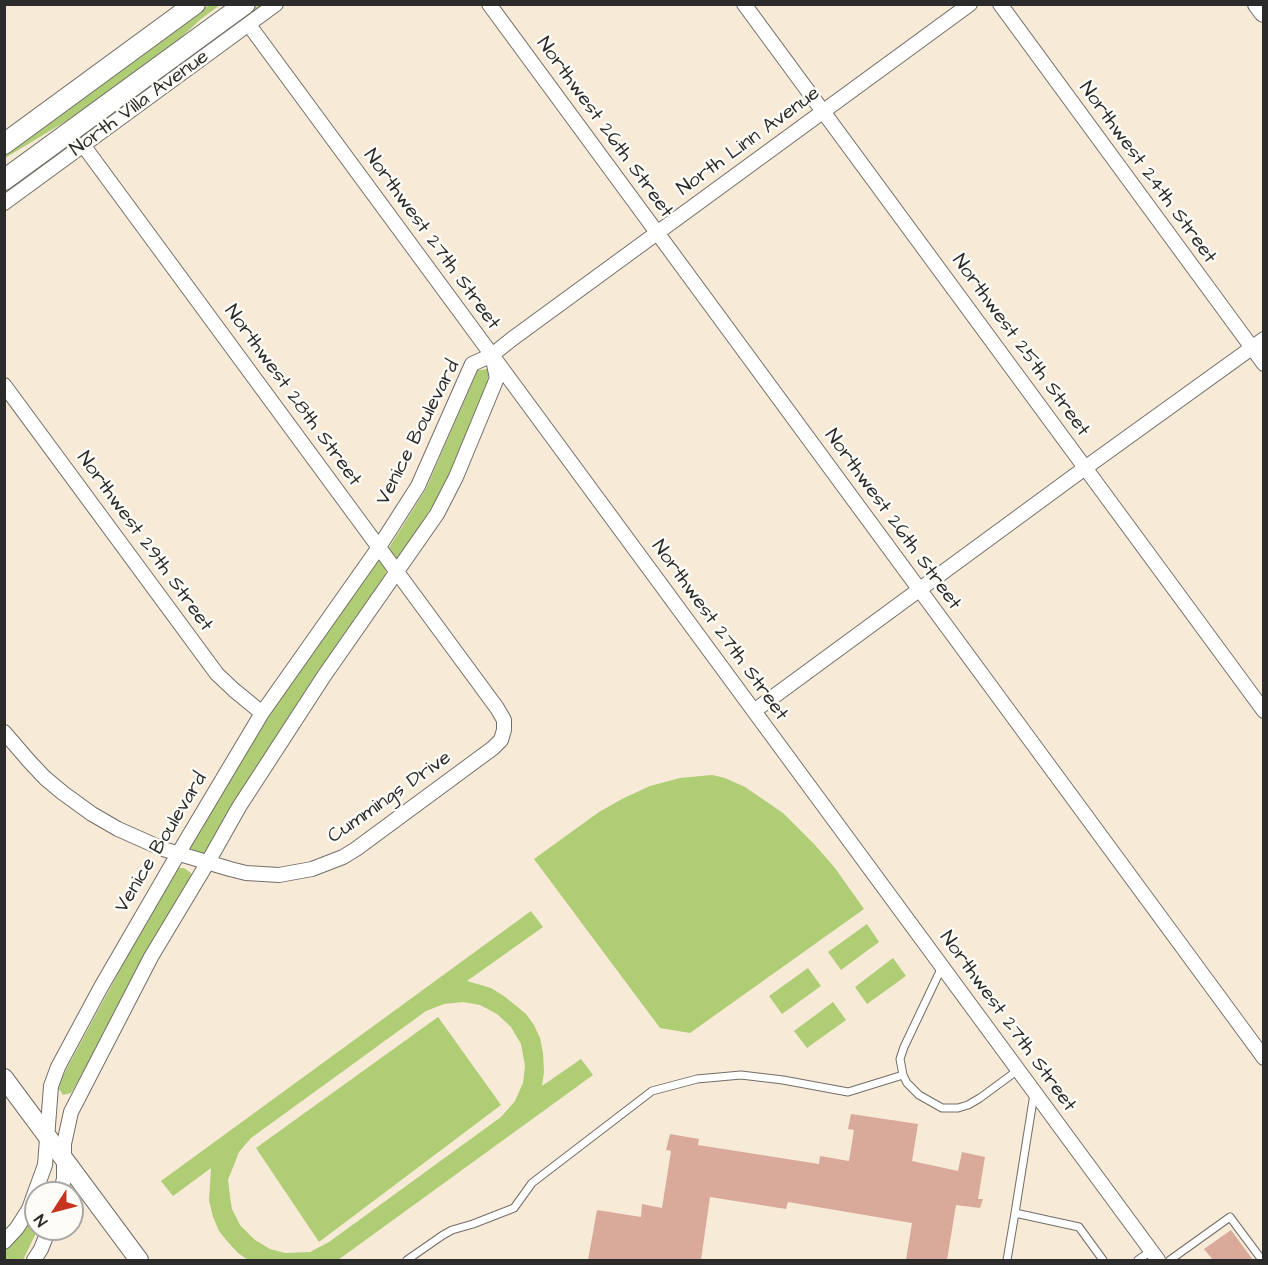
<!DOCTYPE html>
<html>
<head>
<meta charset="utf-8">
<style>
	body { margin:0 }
	#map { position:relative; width:1268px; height:1265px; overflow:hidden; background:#f7ead7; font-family:"Architects Daughter",sans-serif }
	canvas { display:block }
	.frame { position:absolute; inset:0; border:6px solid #2b2b2b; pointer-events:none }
	.north { position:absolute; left:24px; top:1181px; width:60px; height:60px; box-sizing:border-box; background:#fdfcf7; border:2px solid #a9a8a5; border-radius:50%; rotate:234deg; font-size:16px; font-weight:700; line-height:24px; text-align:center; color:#2b2b2b }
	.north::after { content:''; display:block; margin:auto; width:21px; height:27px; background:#c8321e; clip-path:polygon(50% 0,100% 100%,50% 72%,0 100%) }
</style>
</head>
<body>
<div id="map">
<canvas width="1268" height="1265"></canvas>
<div class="frame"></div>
<div class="north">N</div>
</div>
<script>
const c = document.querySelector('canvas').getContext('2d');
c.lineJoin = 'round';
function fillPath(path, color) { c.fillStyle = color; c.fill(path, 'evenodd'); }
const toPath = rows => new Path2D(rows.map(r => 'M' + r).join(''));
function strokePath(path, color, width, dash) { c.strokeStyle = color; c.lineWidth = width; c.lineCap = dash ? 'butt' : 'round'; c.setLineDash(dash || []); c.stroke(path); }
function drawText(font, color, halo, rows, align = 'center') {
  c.font = font + ' "Architects Daughter",sans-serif'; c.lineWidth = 5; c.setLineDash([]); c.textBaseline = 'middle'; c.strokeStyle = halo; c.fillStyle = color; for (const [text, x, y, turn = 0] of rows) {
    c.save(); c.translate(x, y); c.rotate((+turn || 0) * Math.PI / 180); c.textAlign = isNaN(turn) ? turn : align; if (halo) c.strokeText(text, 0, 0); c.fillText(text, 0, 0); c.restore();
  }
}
fillPath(toPath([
	[209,5,220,5,201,19,160,57,101,100,5,158,5,153],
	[259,5,266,5,5,195,4,190],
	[490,369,486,388,444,488,396,563,387,551,426,489,478,370],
	[380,559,386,570,385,580,222,823,203,855,189,850,267,718],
	[712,775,725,778,745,787,783,813,815,845,835,868,864,909,690,1033,660,1028,534,859,599,812,622,799,650,786,680,778],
	[179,868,184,868,191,873,193,880,71,1093,63,1095,59,1089,60,1081,173,872],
	[531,911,543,927,467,981,491,988,504,996,526,1014,534,1025,540,1038,543,1053,544,1072,542,1086,581,1059,593,1075,338,1260,248,1260,238,1253,227,1241,219,1231,213,1217,209,1200,211,1168,173,1196,161,1181],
	[463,1002,480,1005,497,1014,511,1027,521,1044,525,1066,523,1083,515,1101,501,1117,329,1242,310,1252,285,1253,270,1249,255,1240,240,1225,232,1209,230,1196,228,1180,239,1152,251,1138,426,1011,444,1004],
	[867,924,879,942,841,970,828,952],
	[893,958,906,976,867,1004,855,987],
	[808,968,821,986,782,1014,769,996],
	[833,1002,846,1020,807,1048,794,1031],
	[438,1017,501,1105,319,1242,256,1148],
	[34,1210,36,1211,36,1229,38,1229,23,1260,5,1260,5,1246]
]), '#afcd75');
fillPath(toPath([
	[851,1114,918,1124,912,1161,958,1171,962,1152,985,1157,978,1199,983,1199,980,1208,956,1205,947,1260,906,1260,912,1223,788,1202,786,1209,710,1197,701,1260,588,1260,597,1210,641,1217,642,1204,662,1208,671,1151,666,1150,670,1134,699,1139,698,1145,819,1164,820,1156,849,1161,854,1130,848,1129],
	[1231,1230,1253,1260,1213,1260,1204,1249]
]), '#d9aa9a');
const service = toPath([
	[942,967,904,1047,900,1059,903,1075,907,1083,919,1095,942,1108,958,1108,968,1105,980,1098,1018,1070],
	[1015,1213,1034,1094],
	[407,1260,443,1235,452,1230,473,1224,514,1208,532,1183,652,1091,697,1079,741,1075,783,1080,848,1092,903,1075],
	[1007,1260,1015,1213,1079,1227,1103,1260],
	[1138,1260,1151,1251],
	[1170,1260,1230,1217,1262,1260]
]);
const minor = toPath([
	[489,4,1264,1058],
	[744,4,1264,711],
	[1000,4,1264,364],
	[249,25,1158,1260],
	[4,203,276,4],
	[4,385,217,674,234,690,262,713],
	[754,711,1085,468,1264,339],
	[4,732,29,761,45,778,63,793,92,814,118,829,163,849,230,869,246,873,279,875,312,869,343,857,356,849,493,748,501,740,504,730,504,720,497,708,83,145],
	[60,1193,64,1179,64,1144,71,1112,151,957,208,862,239,807,324,676,437,514,456,477,497,378,493,360],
	[4,1242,17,1228,29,1209,45,1165,51,1086,58,1067,101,987,178,854,262,713,379,547,418,486,472,364,492,355,512,339,970,4],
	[34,1260,41,1249,49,1229]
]);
const tertiary = toPath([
	[4,1078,139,1260]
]);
const secondary = toPath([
	[1258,4,1264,12],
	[4,144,195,4],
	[4,180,245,4]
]);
strokePath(service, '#726e67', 9);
strokePath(minor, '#726e67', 16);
strokePath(tertiary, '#726e67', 20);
strokePath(secondary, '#726e67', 22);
strokePath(service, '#fff', 7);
strokePath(minor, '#fff', 14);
strokePath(tertiary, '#fff', 18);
strokePath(secondary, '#fff', 20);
drawText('20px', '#2b2b2b', '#fdfcf7', [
	["North Villa Avenue",140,104,-36],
	["Northwest 26th Street",604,128,54],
	["North Linn Avenue",749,142,-36],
	["Northwest 24th Street",1147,173,54],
	["Northwest 27th Street",431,240,54],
	["Northwest 25th Street",1020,346,54],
	["Northwest 28th Street",292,396,54],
	["Venice Boulevard",419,433,-63],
	["Northwest 26th Street",892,520,54],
	["Northwest 29th Street",144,542,54],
	["Northwest 27th Street",719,631,54],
	["Cummings Drive",390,798,-35],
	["Venice Boulevard",162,843,-59],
	["Northwest 27th Street",1007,1022,54]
]);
</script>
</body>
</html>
